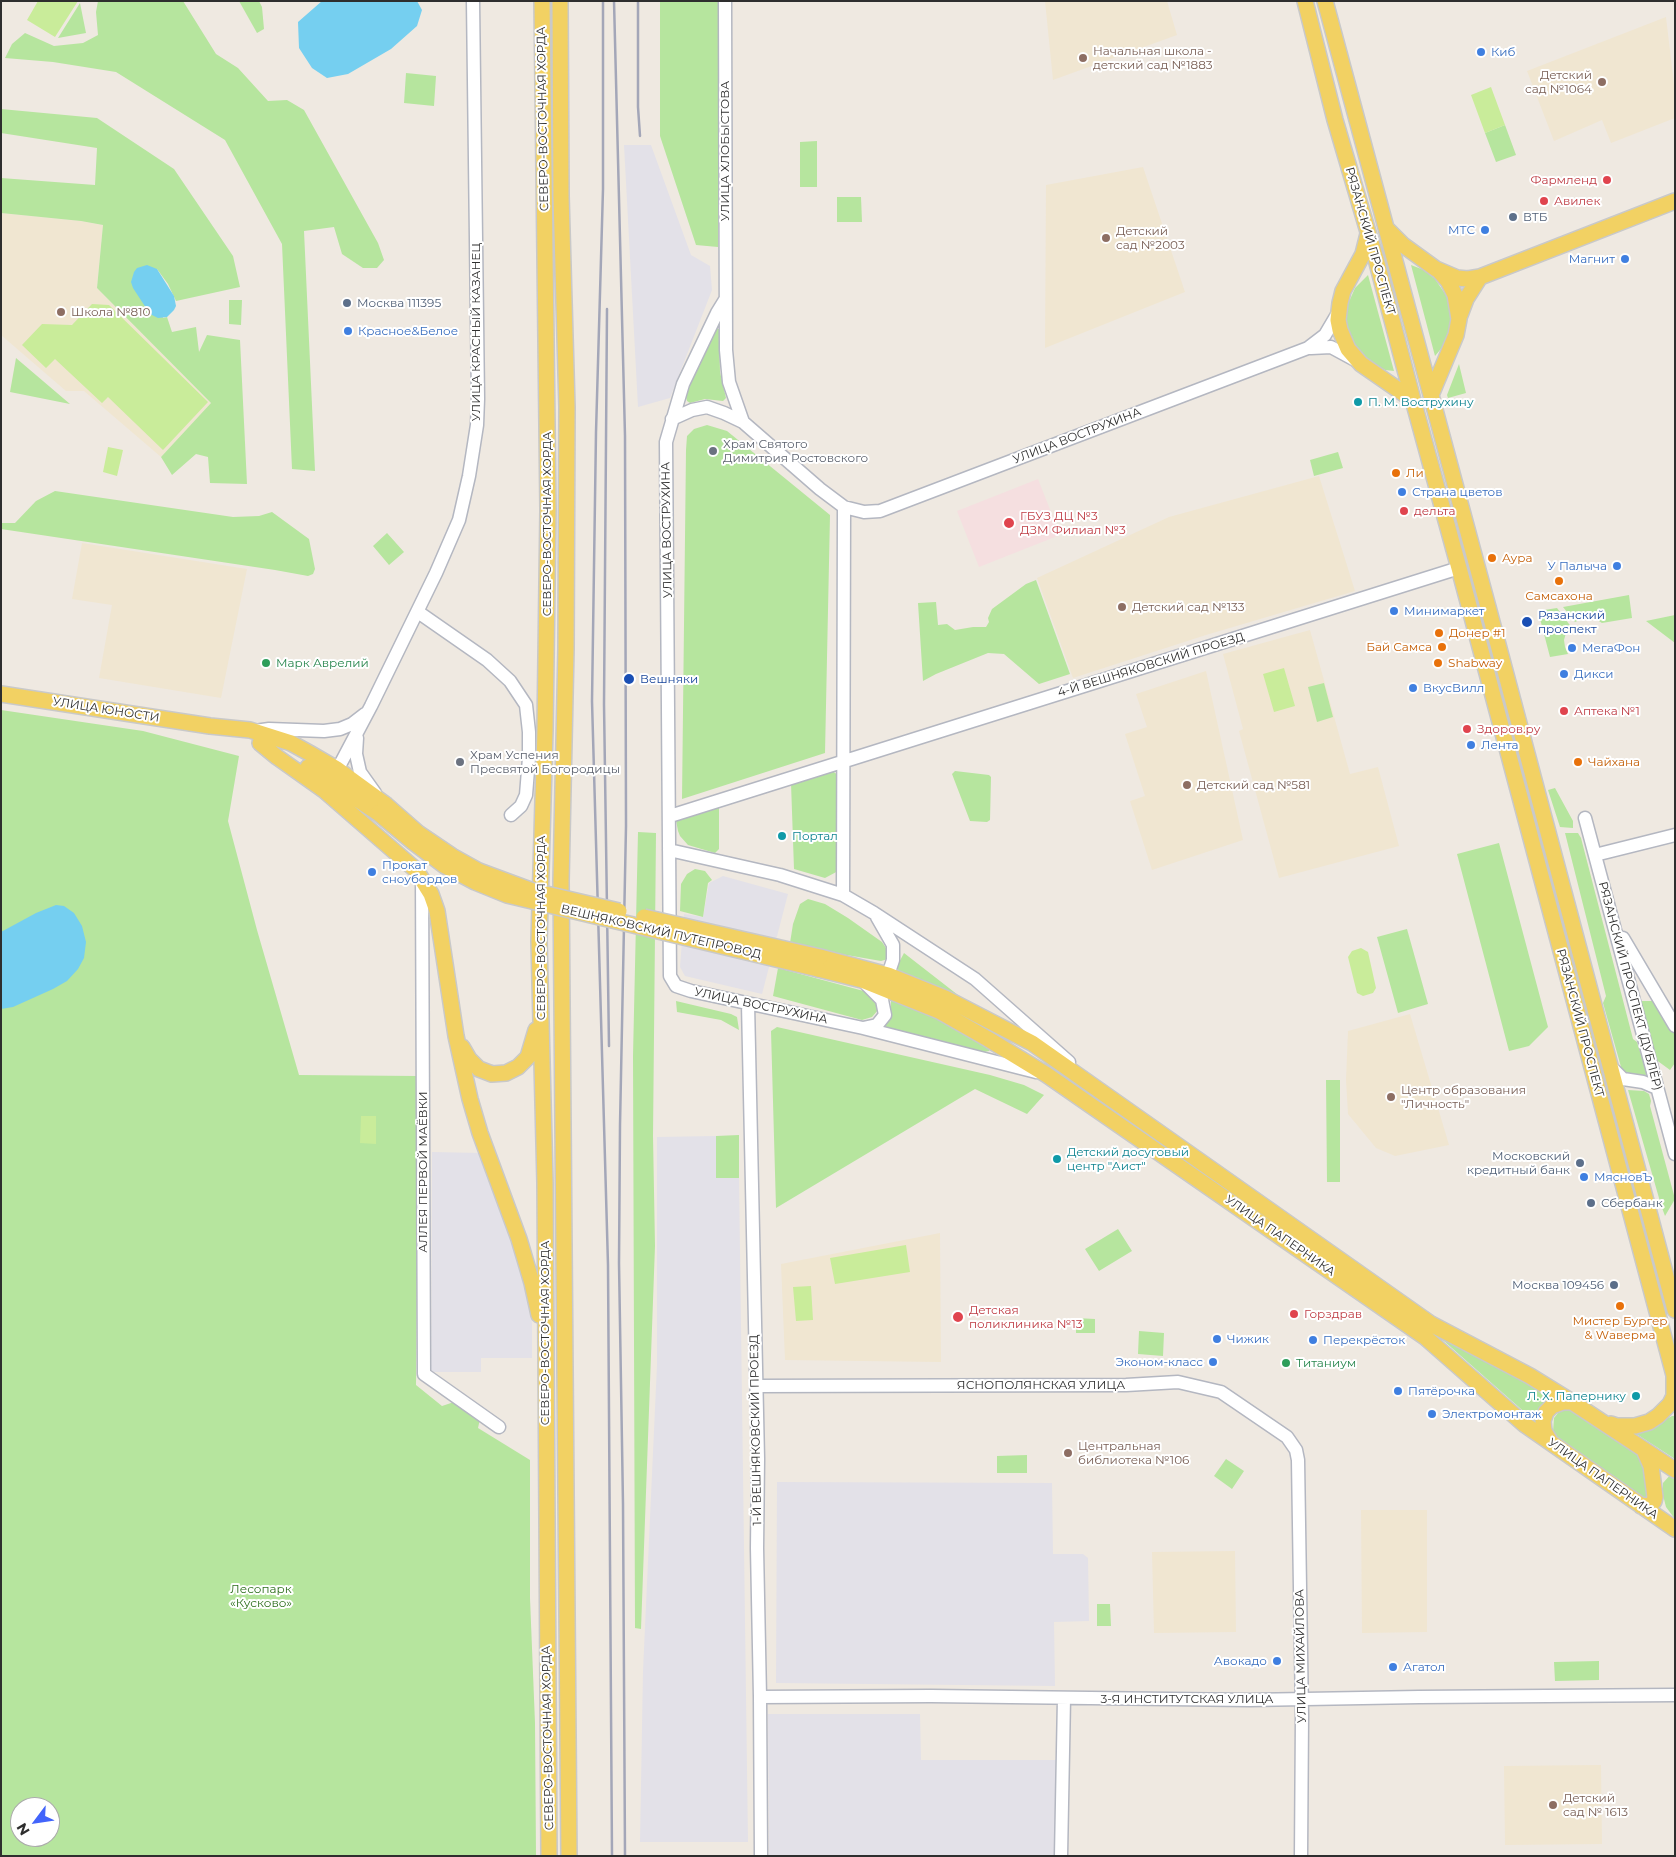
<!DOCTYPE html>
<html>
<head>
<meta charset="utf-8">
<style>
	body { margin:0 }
	#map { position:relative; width:1676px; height:1857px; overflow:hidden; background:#efe9e1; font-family:Montserrat,sans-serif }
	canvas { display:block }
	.frame { position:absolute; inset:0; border:2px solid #2e2e2e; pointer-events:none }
	.north { position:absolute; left:10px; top:1797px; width:50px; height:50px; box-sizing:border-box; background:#fff; border:1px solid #ababab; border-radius:50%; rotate:239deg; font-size:14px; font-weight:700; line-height:20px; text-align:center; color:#2e2e2e }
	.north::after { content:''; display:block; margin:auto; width:18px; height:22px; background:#4264fb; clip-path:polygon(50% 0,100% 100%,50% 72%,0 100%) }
</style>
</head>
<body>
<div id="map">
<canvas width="1676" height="1857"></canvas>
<div class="frame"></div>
<div class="north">N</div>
</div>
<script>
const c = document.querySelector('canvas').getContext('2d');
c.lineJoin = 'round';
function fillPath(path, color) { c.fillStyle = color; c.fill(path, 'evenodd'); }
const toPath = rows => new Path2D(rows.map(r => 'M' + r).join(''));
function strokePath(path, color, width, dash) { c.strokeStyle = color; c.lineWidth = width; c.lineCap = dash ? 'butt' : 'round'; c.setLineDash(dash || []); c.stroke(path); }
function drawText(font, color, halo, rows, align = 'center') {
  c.font = font + ' Montserrat,sans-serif'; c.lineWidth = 4; c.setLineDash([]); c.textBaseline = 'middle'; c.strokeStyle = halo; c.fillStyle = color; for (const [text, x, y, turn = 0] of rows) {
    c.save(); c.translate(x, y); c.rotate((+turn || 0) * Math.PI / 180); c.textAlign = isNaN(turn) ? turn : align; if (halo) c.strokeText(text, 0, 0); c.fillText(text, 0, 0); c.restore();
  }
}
fillPath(toPath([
	[624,145,651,145,691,255,710,266,712,290,670,398,638,407],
	[723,876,788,894,762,994,685,976,680,967,684,914,703,917,709,883],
	[716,1136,716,1178,739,1178,748,1842,640,1842,643,1671,657,1365,657,1137],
	[432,1152,481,1153,513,1238,529,1298,532,1324,532,1358,481,1358,481,1372,431,1372],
	[777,1482,1052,1483,1053,1554,1083,1554,1088,1558,1089,1621,1054,1622,1055,1686,776,1683],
	[768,1714,920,1714,921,1760,1057,1760,1055,1856,769,1856]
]), '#e3e1e8');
fillPath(toPath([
	[1045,1,1167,1,1177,35,1053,80],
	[1666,17,1675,93,1675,118,1611,143,1602,120,1554,141,1527,71],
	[1143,167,1185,292,1045,348,1046,185],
	[1,213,81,221,103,225,97,288,211,403,161,457,84,391,66,391,1,335],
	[1319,476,1355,591,1206,635,1073,678,1037,578,1169,517],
	[82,543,247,569,221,698,99,678,112,605,72,599],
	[1310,630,1350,774,1378,767,1399,846,1279,878,1239,731,1243,729,1223,654],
	[1206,671,1243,840,1152,870,1130,801,1145,796,1125,734,1147,727,1136,694],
	[1410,1014,1449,1145,1395,1156,1376,1148,1348,1114,1346,1080,1348,1031],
	[940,1233,941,1362,785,1360,781,1264],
	[1361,1510,1427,1510,1427,1632,1362,1633],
	[1235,1551,1236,1632,1154,1633,1152,1552],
	[1601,1765,1602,1844,1505,1845,1504,1766]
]), '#f0e6d1');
fillPath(toPath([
	[1038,479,1060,535,979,567,957,511]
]), '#f5dfe0');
fillPath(toPath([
	[98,1,183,1,216,54,238,68,268,101,287,100,304,110,378,243,384,260,377,268,363,268,342,254,334,227,304,231,315,471,292,469,282,244,225,140,116,72,53,62,5,58,12,44,25,33,54,46,83,43,98,35,96,12],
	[239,1,259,1,262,7,264,29,257,33],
	[660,1,718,1,718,247,696,245,660,136],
	[80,3,86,33,58,38],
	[406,73,436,76,434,106,404,103],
	[1,109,97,118,174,169,233,256,240,287,176,301,168,284,157,269,163,318,167,317,172,332,196,327,199,352,207,335,240,340,247,484,210,483,208,457,196,454,172,475,161,457,211,403,97,288,103,225,81,221,1,213,1,178,95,185,97,148,1,133],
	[1505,125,1516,155,1496,162,1485,133],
	[817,141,817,187,800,187,800,142],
	[837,197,861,197,862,222,837,222],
	[1411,265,1424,270,1435,279,1448,298,1452,314,1450,332,1445,344,1435,356],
	[1368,275,1394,371,1385,370,1366,360,1354,346,1348,332,1346,322,1348,304,1355,288],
	[229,300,242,300,241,325,229,324],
	[715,328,719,329,720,372,726,398,723,401,705,399,690,403,687,401,686,397,695,368],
	[16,358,70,404,10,392],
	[1459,364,1466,393,1448,398,1447,395],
	[707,425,727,431,830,515,825,753,682,799,686,450,687,436,694,429],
	[1338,452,1343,468,1314,476,1310,460],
	[55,491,233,517,259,516,272,512,309,539,315,569,313,574,308,576,275,570,1,529,1,523,15,523,36,501],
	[387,533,404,552,389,565,373,546],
	[1036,580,1070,674,1039,684,1004,654,988,653,936,674,923,681,918,603,936,602,938,625,947,624,955,630,973,627,986,627,989,622,988,618,992,609,1026,584],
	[1629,595,1632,618,1602,623,1594,618,1586,617,1575,622,1563,607],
	[1557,608,1572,628,1566,633,1564,640,1565,647,1568,654,1550,657,1538,611],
	[1675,615,1675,643,1646,621],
	[1324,683,1333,717,1317,722,1308,687],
	[1,710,143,731,239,756,228,821,257,930,299,1075,417,1076,418,1146,416,1385,442,1406,457,1401,480,1419,478,1428,530,1460,530,1598,535,1723,536,1856,1,1856],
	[20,1807,50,1807,50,1837,20,1837],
	[831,770,842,778,840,870,825,878,794,869,791,783],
	[955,771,989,775,991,777,990,820,987,822,970,821,952,774],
	[1555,788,1573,821,1573,828,1560,827,1548,790],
	[719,806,719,849,715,853,688,845,680,836,678,831,676,820],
	[638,832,656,833,653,1136,655,1246,641,1629,635,1628,633,1056],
	[1565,833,1578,833,1581,838,1633,1039,1637,1042,1647,1074,1644,1076,1623,1074,1603,1003,1606,996],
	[1499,843,1548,1027,1529,1046,1509,1051,1457,854],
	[695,869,705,871,712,880,708,883,703,917,680,911,681,884,687,874],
	[808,899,825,904,848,918,882,942,888,951,888,959,881,961,835,953,790,943,793,924,800,904],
	[1407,929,1428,1004,1398,1013,1377,937],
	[904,953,958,995,895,970],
	[778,968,871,993,877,1001,878,1010,872,1017,862,1020,773,996],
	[891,1000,939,1017,990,1048,989,1051,984,1052,881,1028,887,1022,891,1013],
	[676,1001,731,1014,737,1017,739,1030,721,1020,677,1012],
	[1639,1001,1656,1001,1675,1029,1675,1063,1670,1070,1655,1059],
	[777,1027,990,1075,1024,1085,1044,1095,1027,1114,975,1089,776,1208,771,1031],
	[1326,1080,1340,1080,1340,1182,1327,1182],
	[1628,1090,1644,1091,1649,1094,1651,1101,1650,1106,1675,1199,1665,1216,1661,1205],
	[739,1135,739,1178,716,1178,716,1136],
	[1118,1229,1132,1251,1099,1271,1085,1249],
	[1076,1318,1095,1319,1095,1333,1076,1333],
	[1139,1331,1164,1333,1163,1356,1138,1354],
	[1436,1334,1557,1398,1538,1424],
	[1567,1409,1575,1410,1642,1454,1652,1497,1645,1500,1557,1439,1553,1432,1554,1418,1558,1413],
	[1672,1416,1675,1416,1675,1459,1635,1433,1644,1431],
	[1027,1455,1027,1473,997,1473,997,1456],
	[1226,1459,1244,1471,1232,1489,1214,1476],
	[1671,1474,1675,1477,1675,1519,1666,1507,1663,1495,1663,1483],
	[1097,1604,1110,1604,1111,1626,1097,1626],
	[1599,1661,1599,1680,1555,1681,1554,1662]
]), '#b6e59e');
fillPath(toPath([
	[38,1,78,1,55,37,27,20],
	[1491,87,1505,125,1485,133,1471,95],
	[92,304,109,305,208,402,163,450,108,397,102,403,55,359,46,368,22,345,42,324,72,325],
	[108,447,123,450,117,476,103,472],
	[1284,668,1295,706,1274,712,1263,674],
	[1361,948,1368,952,1376,988,1373,993,1363,996,1357,993,1348,957,1352,951],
	[361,1116,376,1116,376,1144,360,1143],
	[906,1245,910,1272,835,1284,830,1258],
	[811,1286,813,1320,796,1321,793,1287]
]), '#c9ec9a');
fillPath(toPath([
	[322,1,417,1,422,10,417,26,391,49,348,74,327,78,312,68,299,48,298,22],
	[147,265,157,269,174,296,176,306,174,310,167,317,158,318,150,314,133,288,131,282,134,272,137,268],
	[56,905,64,906,74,913,82,926,86,942,84,958,78,969,67,981,53,989,13,1007,1,1009,1,932,36,913]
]), '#75cff0');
const minor = toPath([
	[725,1,726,350,729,382,743,422],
	[725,300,717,313,683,384,666,442,670,976,676,986,691,991,863,1028,1036,1072],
	[1311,348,1331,347,1355,360],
	[672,419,692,410,707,407,724,413,743,422,820,489,844,507,864,512,880,511,1308,348,1325,335,1338,313],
	[418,612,487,660,510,681,526,705,529,732,529,758,526,795,521,806,511,815],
	[255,731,269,729,324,731,340,729,352,724,365,714],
	[357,738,356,754,360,772,375,793],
	[333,778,371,706,436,573,459,520,469,476,477,425,478,399,473,1],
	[670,816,1459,568],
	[1585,818,1675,1154],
	[669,850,780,875,843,895,874,913,975,979,1069,1062],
	[1595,855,1675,835],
	[422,878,424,1374,499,1427],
	[843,895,844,507],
	[877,917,893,945,893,960,888,975],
	[1623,938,1675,1026],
	[748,1004,758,1459,757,1548,760,1697,761,1856],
	[863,1028,877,1025,885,1015,882,1000,864,982],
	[1610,1066,1623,1079,1643,1082,1657,1088],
	[756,1386,1126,1385,1178,1382,1221,1392,1287,1437,1296,1450,1298,1460,1302,1716,1301,1856],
	[760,1697,931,1696,1249,1700,1419,1697,1675,1695],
	[1061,1856,1064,1698]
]);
const major = toPath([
	[542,1,548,510,545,730,539,941,545,1183,549,1856],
	[560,1,561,196,567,407,566,649,561,881,569,1856],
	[1305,1,1335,120,1376,259,1413,400,1459,568,1675,1379],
	[1325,1,1488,607,1675,1310],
	[1386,228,1403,245,1436,269,1457,278,1468,279,1480,277,1675,201],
	[1368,234,1363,254,1343,291,1340,303,1338,320,1340,330,1348,349,1361,364,1413,400],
	[1460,315,1466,299,1480,277],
	[1431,395,1456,335,1459,319,1455,295,1448,281,1440,272],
	[1,694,210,726,250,730,291,743,311,754,337,769,385,804],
	[260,743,277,757,325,791,416,870,431,894,437,911,456,1036,470,1099,480,1133,519,1239,532,1283,539,1315],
	[308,767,378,813],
	[820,957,888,975,945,998,1032,1043,1431,1324,1530,1376,1572,1402,1675,1470],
	[818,969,862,980,939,1011,988,1039,1047,1075,1425,1337,1524,1424,1675,1529],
	[462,1047,469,1059,479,1069,492,1074,506,1073,518,1067,528,1057,536,1030],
	[1611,1424,1617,1426,1635,1426,1649,1422,1658,1416,1670,1404,1674,1396,1674,1376],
	[1550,1441,1544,1431,1543,1421,1546,1412,1552,1406,1563,1402,1572,1402],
	[1641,1506,1651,1505,1654,1501,1655,1497,1651,1466,1644,1450]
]);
strokePath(minor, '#b4b7c1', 15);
strokePath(major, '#c9c9c9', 18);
strokePath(minor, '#fff', 12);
strokePath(major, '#f2d163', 15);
strokePath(toPath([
	[603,1,603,189,596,432,592,701,608,1265,612,1856],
	[614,1,625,436,626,826,620,1125,619,1263,623,1504,625,1856],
	[638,1,638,107,640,136],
	[607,309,604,704,609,1046]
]), '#a3a6b8', 2.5);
const majorBridge = toPath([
	[385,804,418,833,452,856,479,871,533,891,619,911],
	[378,813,413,842,445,866,475,882,507,895,818,969],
	[644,917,820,957]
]);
strokePath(majorBridge, '#c9c9c9', 18, []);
strokePath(majorBridge, '#f2d163', 15);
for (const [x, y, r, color] of [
	[1481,52,5,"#3f7fe0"],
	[1083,58,5,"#8d6e63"],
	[1602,82,5,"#8d6e63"],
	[1607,180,5,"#e0444e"],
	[1544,201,5,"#e0444e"],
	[1513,217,5,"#5c6f8a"],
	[1485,230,5,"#3f7fe0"],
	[1106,238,5,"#8d6e63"],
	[1625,259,5,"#3f7fe0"],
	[347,303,5,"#5c6f8a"],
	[61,312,5,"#8d6e63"],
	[348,331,5,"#3f7fe0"],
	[1358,402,5,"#0f9aa8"],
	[713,451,5,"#6b7280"],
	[1396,473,5,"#e8710a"],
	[1402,492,5,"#3f7fe0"],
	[1404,511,5,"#e0444e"],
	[1009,523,6,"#e0444e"],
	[1492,558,5,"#e8710a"],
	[1617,566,5,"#3f7fe0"],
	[1559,581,5,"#e8710a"],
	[1122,607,5,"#8d6e63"],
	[1394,611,5,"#3f7fe0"],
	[1527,622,6,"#1a4fb4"],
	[1439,633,5,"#e8710a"],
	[1442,647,5,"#e8710a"],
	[1572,648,5,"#3f7fe0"],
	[266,663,5,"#2e9e5b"],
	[1438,663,5,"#e8710a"],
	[1564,674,5,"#3f7fe0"],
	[629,679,6,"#1a4fb4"],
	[1413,688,5,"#3f7fe0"],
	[1564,711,5,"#e0444e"],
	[1467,729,5,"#e0444e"],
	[1471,745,5,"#3f7fe0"],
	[460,762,5,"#6b7280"],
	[1578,762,5,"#e8710a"],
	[1187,785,5,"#8d6e63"],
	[782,836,5,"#0f9aa8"],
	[372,872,5,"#3f7fe0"],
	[1391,1097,5,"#8d6e63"],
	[1057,1159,5,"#0f9aa8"],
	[1580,1163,5,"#5c6f8a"],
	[1584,1177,5,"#3f7fe0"],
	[1591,1203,5,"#5c6f8a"],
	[1614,1285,5,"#5c6f8a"],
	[1620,1306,5,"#e8710a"],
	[1294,1314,5,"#e0444e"],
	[958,1317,6,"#e0444e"],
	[1217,1339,5,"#3f7fe0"],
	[1313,1340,5,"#3f7fe0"],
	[1213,1362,5,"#3f7fe0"],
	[1286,1363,5,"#2e9e5b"],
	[1398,1391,5,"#3f7fe0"],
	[1636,1396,5,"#0f9aa8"],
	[1432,1414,5,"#3f7fe0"],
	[1068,1453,5,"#8d6e63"],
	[1277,1661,5,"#3f7fe0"],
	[1393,1667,5,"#3f7fe0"],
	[1553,1805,5,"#8d6e63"]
]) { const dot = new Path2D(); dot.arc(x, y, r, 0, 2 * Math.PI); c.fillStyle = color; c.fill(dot); strokePath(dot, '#fff', 2); }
drawText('12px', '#785e54', '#fff', [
	["Начальная школа -",1093,51],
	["детский сад №1883",1093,65],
	["Детский",1592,75,"right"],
	["сад №1064",1592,89,"right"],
	["Детский",1116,231],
	["сад №2003",1116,245],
	["Школа №810",71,312],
	["Детский сад №133",1132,607],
	["Детский сад №581",1197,785],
	["Центр образования",1401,1090],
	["\"Личность\"",1401,1104],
	["Центральная",1078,1446],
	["библиотека №106",1078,1460],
	["Детский",1563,1798],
	["сад № 1613",1563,1812]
], 'left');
drawText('12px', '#366cbe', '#fff', [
	["Киб",1491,52],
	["МТС",1475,230,"right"],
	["Магнит",1615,259,"right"],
	["Красное&Белое",358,331],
	["Страна цветов",1412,492],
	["У Палыча",1607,566,"right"],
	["Минимаркет",1404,611],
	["МегаФон",1582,648],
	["Дикси",1574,674],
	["ВкусВилл",1423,688],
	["Лента",1481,745],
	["Прокат",382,865],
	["сноубордов",382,879],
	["МясновЪ",1594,1177],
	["Чижик",1227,1339],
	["Перекрёсток",1323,1340],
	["Эконом-класс",1203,1362,"right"],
	["Пятёрочка",1408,1391],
	["Электромонтаж",1442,1414],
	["Авокадо",1267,1661,"right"],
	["Агатол",1403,1667]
], 'left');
drawText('12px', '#2e2e2e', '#fff', [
	["СЕВЕРО-ВОСТОЧНАЯ ХОРДА",543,119,-91],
	["УЛИЦА ХЛОБЫСТОВА",725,151,-90],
	["РЯЗАНСКИЙ ПРОСПЕКТ",1370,241,74],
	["УЛИЦА КРАСНЫЙ КАЗАНЕЦ",476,332,-90],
	["УЛИЦА ВОСТРУХИНА",1077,436,-21],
	["СЕВЕРО-ВОСТОЧНАЯ ХОРДА",547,524,-90],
	["УЛИЦА ВОСТРУХИНА",667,530,-91],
	["4-Й ВЕШНЯКОВСКИЙ ПРОЕЗД",1151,665,-17],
	["УЛИЦА ЮНОСТИ",106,710,9],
	["СЕВЕРО-ВОСТОЧНАЯ ХОРДА",541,928,-90],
	["ВЕШНЯКОВСКИЙ ПУТЕПРОВОД",661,932,13],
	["РЯЗАНСКИЙ ПРОСПЕКТ (ДУБЛЁР)",1630,986,75],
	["УЛИЦА ВОСТРУХИНА",761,1006,12],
	["РЯЗАНСКИЙ ПРОСПЕКТ",1580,1023,75],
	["АЛЛЕЯ ПЕРВОЙ МАЁВКИ",423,1172,-90],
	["УЛИЦА ПАПЕРНИКА",1280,1236,35],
	["СЕВЕРО-ВОСТОЧНАЯ ХОРДА",545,1333,-90],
	["ЯСНОПОЛЯНСКАЯ УЛИЦА",1041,1385],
	["1-Й ВЕШНЯКОВСКИЙ ПРОЕЗД",756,1430,-91],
	["УЛИЦА ПАПЕРНИКА",1603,1479,35],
	["УЛИЦА МИХАЙЛОВА",1301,1656,-91],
	["3-Я ИНСТИТУТСКАЯ УЛИЦА",1187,1699],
	["СЕВЕРО-ВОСТОЧНАЯ ХОРДА",548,1738,-91]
]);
drawText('12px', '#be3a42', '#fff', [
	["Фармленд",1597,180,"right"],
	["Авилек",1554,201],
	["дельта",1414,511],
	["ГБУЗ ДЦ №3",1020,516],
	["ДЗМ Филиал №3",1020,530],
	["Аптека №1",1574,711],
	["Здоров.ру",1477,729],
	["Детская",969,1310],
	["поликлиника №13",969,1324],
	["Горздрав",1304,1314]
], 'left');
drawText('12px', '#4e5e75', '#fff', [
	["ВТБ",1523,217],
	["Москва 111395",357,303],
	["Московский",1570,1156,"right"],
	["кредитный банк",1570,1170,"right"],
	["Сбербанк",1601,1203],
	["Москва 109456",1604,1285,"right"]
], 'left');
drawText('12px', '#0d838f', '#fff', [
	["П. М. Вострухину",1368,402],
	["Портал",792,836],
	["Детский досуговый",1067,1152],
	["центр \"Аист\"",1067,1166],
	["Л. Х. Папернику",1626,1396,"right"]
], 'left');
drawText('12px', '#5b616d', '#fff', [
	["Храм Святого",723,444],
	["Димитрия Ростовского",723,458],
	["Храм Успения",470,755],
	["Пресвятой Богородицы",470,769]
], 'left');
drawText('12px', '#c56008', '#fff', [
	["Ли",1406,473],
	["Аура",1502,558],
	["Самсахона",1559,596,"center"],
	["Донер #1",1449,633],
	["Бай Самса",1432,647,"right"],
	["Shabway",1448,663],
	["Чайхана",1588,762],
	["Мистер Бургер",1620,1321,"center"],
	["& Wаверма",1620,1335,"center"]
], 'left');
drawText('12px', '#164399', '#fff', [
	["Рязанский",1538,615],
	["проспект",1538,629],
	["Вешняки",640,679]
], 'left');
drawText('12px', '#27864d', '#fff', [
	["Марк Аврелий",276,663],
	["Титаниум",1296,1363]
], 'left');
drawText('12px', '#2c6e1b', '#fff', [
	["Лесопарк",261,1589],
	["«Кусково»",261,1603]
]);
</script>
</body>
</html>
